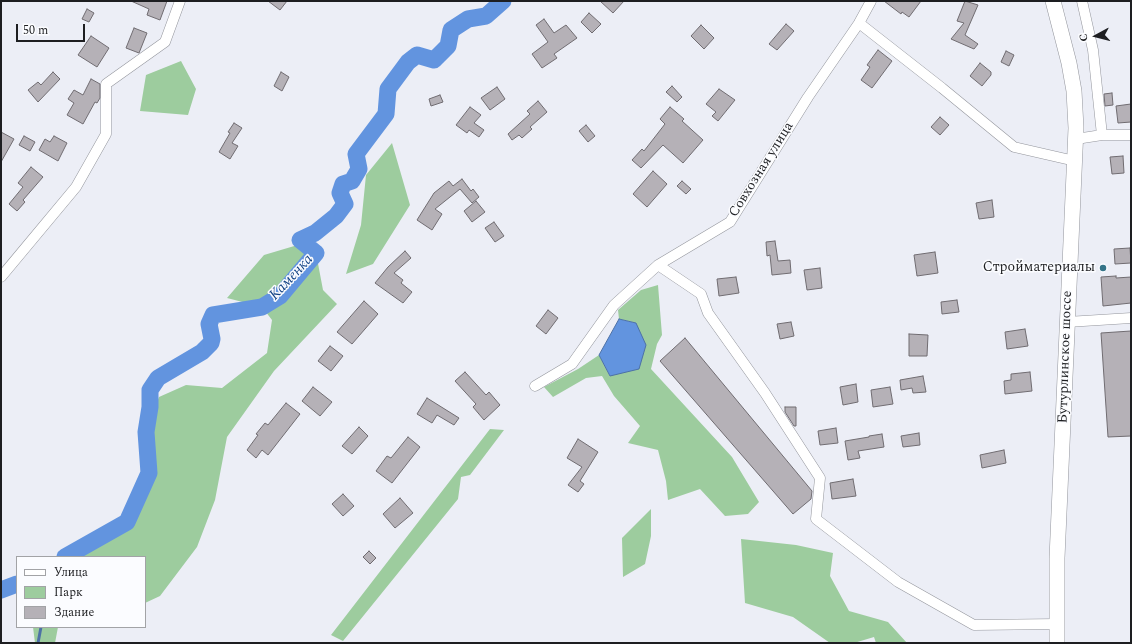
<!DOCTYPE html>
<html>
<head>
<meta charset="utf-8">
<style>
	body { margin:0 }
	#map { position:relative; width:1132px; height:644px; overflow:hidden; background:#eceef6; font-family:Spectral,serif }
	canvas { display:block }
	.frame { position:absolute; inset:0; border:2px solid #1d1e21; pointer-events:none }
	.legend { position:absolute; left:16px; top:556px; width:130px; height:72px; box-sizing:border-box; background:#fbfcff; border:1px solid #a2a3a6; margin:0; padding:5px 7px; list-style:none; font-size:12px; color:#1d1e21 }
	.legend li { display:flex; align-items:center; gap:8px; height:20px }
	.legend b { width:20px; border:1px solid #a2a3a6 }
	.north { position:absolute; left:1076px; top:16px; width:40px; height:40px; -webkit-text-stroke:3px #fbfcff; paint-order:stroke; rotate:263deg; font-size:11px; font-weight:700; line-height:16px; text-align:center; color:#1d1e21 }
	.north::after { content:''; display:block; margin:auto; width:14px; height:18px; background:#1d1e21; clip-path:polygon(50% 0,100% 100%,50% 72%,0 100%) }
	.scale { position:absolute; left:16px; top:24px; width:69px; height:18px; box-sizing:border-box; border:2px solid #1d1e21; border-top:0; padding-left:5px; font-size:12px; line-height:14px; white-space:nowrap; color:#1d1e21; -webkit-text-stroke:3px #fbfcff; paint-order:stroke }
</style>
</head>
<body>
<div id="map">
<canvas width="1132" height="644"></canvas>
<div class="frame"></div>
<ul class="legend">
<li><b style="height:5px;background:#fff"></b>Улица</li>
<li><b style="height:11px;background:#9dcc9e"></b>Парк</li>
<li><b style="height:11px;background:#b5b1b7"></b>Здание</li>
</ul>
<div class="north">С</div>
<div class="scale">50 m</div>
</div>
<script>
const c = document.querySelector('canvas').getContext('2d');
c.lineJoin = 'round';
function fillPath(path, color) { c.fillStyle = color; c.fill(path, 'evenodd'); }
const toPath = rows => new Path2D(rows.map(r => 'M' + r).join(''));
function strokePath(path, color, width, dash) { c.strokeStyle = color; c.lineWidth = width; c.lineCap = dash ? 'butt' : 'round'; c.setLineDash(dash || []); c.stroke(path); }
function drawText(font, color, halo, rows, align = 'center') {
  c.font = font + ' Spectral,serif'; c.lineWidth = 3; c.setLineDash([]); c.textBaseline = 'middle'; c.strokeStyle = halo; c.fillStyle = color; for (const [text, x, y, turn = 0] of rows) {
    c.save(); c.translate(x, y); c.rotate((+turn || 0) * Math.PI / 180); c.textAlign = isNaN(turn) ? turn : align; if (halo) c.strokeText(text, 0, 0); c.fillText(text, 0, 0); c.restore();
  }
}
fillPath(toPath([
	[181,61,196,89,188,115,140,111,146,75],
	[392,143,410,205,373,264,346,274,361,225,366,175],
	[301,244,316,253,323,290,337,304,274,371,227,437,215,500,197,547,160,596,145,603,145,557,81,557,88,548,127,522,149,473,146,432,159,397,186,385,222,388,267,353,272,320,262,307,227,298,264,255],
	[658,285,662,335,657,344,651,369,732,457,759,502,748,514,725,516,700,489,668,500,666,481,658,450,628,443,640,426,614,396,602,376,586,378,553,397,544,387,578,369,599,355,610,376,636,323,619,319,618,310,641,290],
	[490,429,504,430,470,475,461,477,458,499,343,641,331,635],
	[651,509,651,536,645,564,623,577,622,538],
	[741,539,796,545,833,553,830,576,849,611,888,622,907,643,876,643,874,637,854,643,830,643,793,617,745,603],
	[33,627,58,627,55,643,35,643]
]), '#9dcc9e');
const water = toPath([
	[619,319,636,323,646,345,639,369,610,376,599,355,619,319]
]);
fillPath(water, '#6294df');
strokePath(water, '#4d71a6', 1);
strokePath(toPath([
	[38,643,41,627]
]), '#4d71a6', 3);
strokePath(toPath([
	[65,557,127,522,149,473,146,432,150,407,150,390,158,378,202,352,211,343,212,339,209,324,213,315,262,307,280,296,316,253,300,240,315,233,336,216,345,204,340,193,343,184,352,181,359,169,356,154,386,114,388,89,408,62,417,55,434,60,448,46,451,30,468,19,486,16,503,1],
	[1,590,17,584]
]), '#6294df', 17);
const building = toPath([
	[131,1,167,1,160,20,147,15,149,9,131,1],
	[268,1,287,1,280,10,268,1],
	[600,1,624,1,613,13,600,1],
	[884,1,921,1,909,17,902,12,901,14,884,1],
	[965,1,978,5,965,35,978,44,974,49,951,39,964,23,957,21,965,1],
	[87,9,94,13,89,22,82,19,87,9],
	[589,13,601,24,592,33,581,22,589,13],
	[544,19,554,33,566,25,577,38,554,54,557,58,542,68,532,54,548,42,536,25,544,19],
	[786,24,794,31,777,50,769,44,786,24],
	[701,25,714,38,704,49,691,36,701,25],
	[134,28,147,33,139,53,126,48,134,28],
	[91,36,109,48,97,67,78,55,91,36],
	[878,50,892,61,872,88,861,80,870,67,867,65,878,50],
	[1006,51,1014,55,1009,66,1001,62,1006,51],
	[980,63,991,72,991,75,982,86,970,76,980,63],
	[53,72,60,79,38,102,28,90,38,82,41,85,53,72],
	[281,72,289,77,282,91,274,86,281,72],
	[91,79,100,84,100,98,97,103,95,102,83,124,67,115,74,103,68,99,74,90,83,95,91,79],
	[672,86,682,97,677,102,666,92,672,86],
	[497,87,505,99,490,110,481,98,497,87],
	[719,89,735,100,718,121,712,116,716,112,706,104,719,89],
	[1112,93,1113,105,1105,106,1104,94,1112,93],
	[440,95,443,102,431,106,429,99,440,95],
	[538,101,547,112,530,127,532,129,522,138,519,135,512,140,508,134,530,114,527,111,538,101],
	[1131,104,1131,122,1118,123,1116,106,1131,104],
	[470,107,481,115,474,123,484,130,479,137,469,130,467,133,456,125,470,107],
	[670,107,684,119,682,121,703,140,683,163,663,145,641,168,632,160,642,149,644,151,665,124,660,119,670,107],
	[940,117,949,125,940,135,931,127,940,117],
	[234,123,242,128,232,143,238,146,230,159,219,152,230,133,228,132,234,123],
	[586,125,595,136,588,142,579,131,586,125],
	[1,132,14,139,1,162,1,132],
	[24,136,35,142,30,151,19,145,24,136],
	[54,136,67,143,58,161,39,150,45,139,50,142,54,136],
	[1123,156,1124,173,1112,174,1110,157,1123,156],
	[31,167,43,177,23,200,25,202,17,211,9,204,23,187,18,183,31,167],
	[653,171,667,184,647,207,633,194,653,171],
	[462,179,471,191,473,189,479,197,472,203,460,189,435,209,442,214,432,230,417,220,434,193,449,181,453,186,462,179],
	[682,181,691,189,686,194,677,186,682,181],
	[992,200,994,217,979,219,976,203,992,200],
	[476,201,485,212,472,222,464,211,476,201],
	[494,222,504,236,495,242,485,228,494,222],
	[775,241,778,261,790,260,791,273,772,275,770,255,767,256,766,242,775,241],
	[1130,248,1131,263,1115,264,1114,249,1130,248],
	[405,251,411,258,394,273,403,280,401,283,412,292,403,303,375,283,388,267,405,251],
	[935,252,938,273,917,276,914,255,935,252],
	[820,268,822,288,807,290,804,270,820,268],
	[1116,276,1116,278,1131,277,1131,303,1103,306,1101,277,1116,276],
	[736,277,739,293,719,296,717,279,736,277],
	[957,300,959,312,942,314,941,302,957,300],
	[364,301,378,314,352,344,337,332,364,301],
	[548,310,558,318,546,334,536,326,548,310],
	[791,322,794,336,780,339,777,324,791,322],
	[1025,329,1028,346,1007,349,1005,332,1025,329],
	[1131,331,1131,436,1108,437,1101,333,1131,331],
	[909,334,928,335,927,356,909,356,909,334],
	[685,338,812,491,811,499,793,514,660,361,685,338],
	[330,346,343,356,331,371,318,361,330,346],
	[465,372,486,395,489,392,500,405,484,420,473,407,476,404,455,381,465,372],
	[1030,372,1032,391,1005,394,1004,381,1011,380,1011,374,1030,372],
	[923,376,926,392,913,393,912,388,901,390,900,380,923,376],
	[856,384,858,402,843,405,840,387,856,384],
	[313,387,332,402,320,416,302,401,313,387],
	[890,387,893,404,873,407,871,390,890,387],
	[427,398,459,418,454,425,437,415,432,423,417,414,427,398],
	[286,403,300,414,268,455,262,450,256,458,247,450,258,435,256,434,265,423,268,425,286,403],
	[785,407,796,407,796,426,794,426,785,412,785,407],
	[359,427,368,436,352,454,342,446,359,427],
	[836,428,838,443,820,445,818,431,836,428],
	[919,433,920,445,903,447,901,436,919,433],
	[882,434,884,447,858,451,860,458,848,460,845,441,869,437,869,436,882,434],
	[408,437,420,447,392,483,376,471,387,456,391,458,408,437],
	[578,439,598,452,580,481,584,484,578,492,568,485,582,467,567,458,578,439],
	[1004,450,1006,463,982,468,980,455,1004,450],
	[853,479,856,496,832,499,830,483,853,479],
	[343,494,354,506,343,516,332,504,343,494],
	[400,498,413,513,395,528,383,514,400,498],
	[369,551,376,558,370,564,363,557,369,551]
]);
fillPath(building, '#b5b1b7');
strokePath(building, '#706c71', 1);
const minor = toPath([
	[1082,1,1093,50,1102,135],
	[859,23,942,88,1014,147,1075,161],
	[1076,139,1102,135,1131,135],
	[658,265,701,294,708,313,765,393,820,478,816,519,898,582,974,625,1057,624],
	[1,277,76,187,106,134,106,84,165,42,180,1],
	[1067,322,1131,318],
	[535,386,572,364,614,305,658,265,730,222,808,97,859,23,871,1]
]);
const secondary = toPath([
	[1053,1,1069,63,1074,91,1076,128,1057,558,1057,643]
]);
strokePath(minor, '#93959c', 11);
strokePath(secondary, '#93959c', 16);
strokePath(minor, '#fff', 10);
strokePath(secondary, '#fff', 15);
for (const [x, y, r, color] of [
	[1103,268,4,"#347388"]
]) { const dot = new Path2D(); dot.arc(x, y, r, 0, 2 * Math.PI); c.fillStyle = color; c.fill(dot); strokePath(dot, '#fbfcff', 1.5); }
drawText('14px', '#1d1e21', '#fbfcff', [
	["Совхозная улица",762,170,-58],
	["Бутурлинское шоссе",1066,357,-88]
]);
drawText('14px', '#1d1e21', '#fbfcff', [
	["Стройматериалы",1095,268]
], 'right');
drawText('italic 15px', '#114184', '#fbfcff', [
	["Каменка",292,278,-47]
]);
</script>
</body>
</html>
